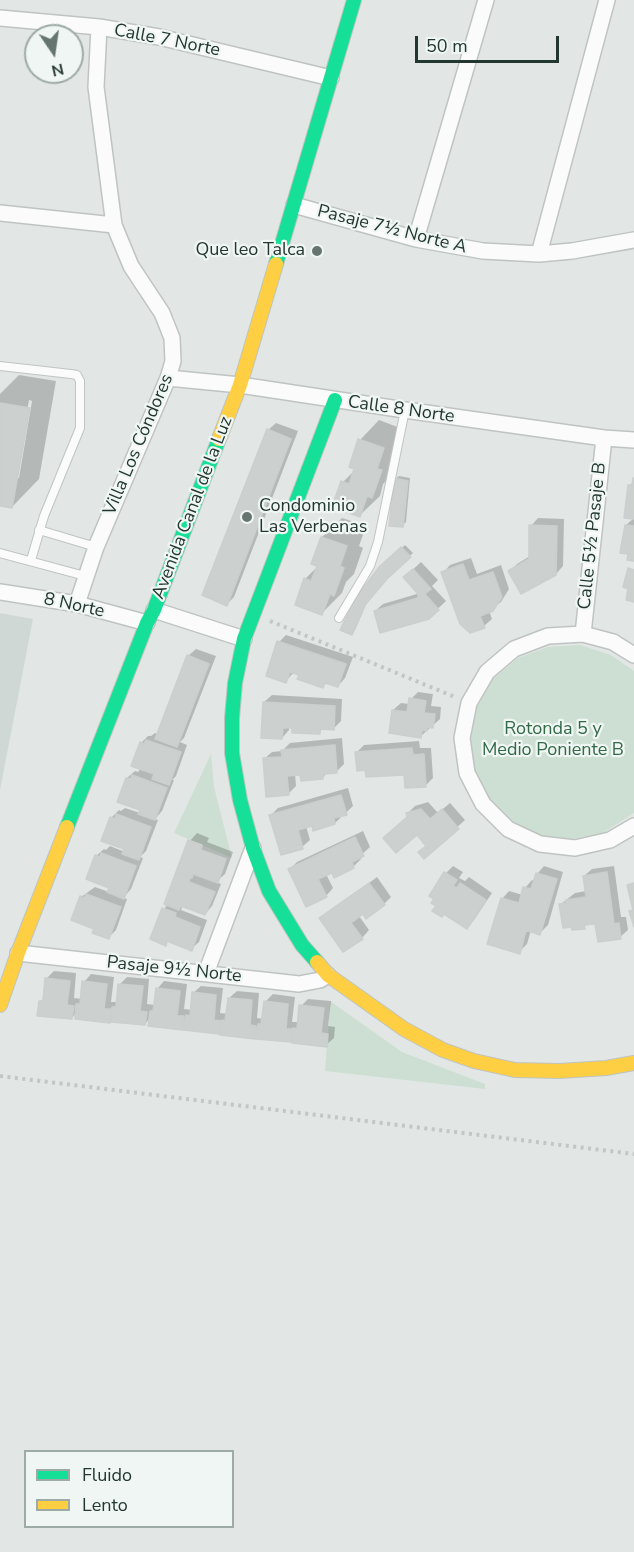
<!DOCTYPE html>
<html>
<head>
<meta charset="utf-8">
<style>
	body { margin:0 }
	#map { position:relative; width:634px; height:1552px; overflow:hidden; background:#e2e7e5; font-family:"Nunito Sans",sans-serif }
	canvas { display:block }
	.legend { position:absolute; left:24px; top:1450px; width:210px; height:78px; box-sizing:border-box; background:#f0f6f3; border:2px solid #9eaaa5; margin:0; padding:8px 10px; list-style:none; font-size:18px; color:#233731 }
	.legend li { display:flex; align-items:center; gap:12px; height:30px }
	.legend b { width:30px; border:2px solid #9eaaa5 }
	.north { position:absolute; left:24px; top:24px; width:60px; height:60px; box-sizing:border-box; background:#f0f6f3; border:2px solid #9eaaa5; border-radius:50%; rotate:167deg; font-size:16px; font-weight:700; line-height:24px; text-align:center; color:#233731 }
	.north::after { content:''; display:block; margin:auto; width:21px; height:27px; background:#667570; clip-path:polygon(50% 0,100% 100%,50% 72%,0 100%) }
	.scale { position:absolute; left:415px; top:36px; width:144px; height:27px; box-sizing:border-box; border:3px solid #233731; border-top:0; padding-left:8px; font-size:18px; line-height:21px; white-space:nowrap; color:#233731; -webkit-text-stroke:4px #f0f6f3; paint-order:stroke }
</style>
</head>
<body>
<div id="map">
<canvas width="634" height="1552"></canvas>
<ul class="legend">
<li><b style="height:8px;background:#16e098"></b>Fluido</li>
<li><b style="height:8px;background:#ffcf43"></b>Lento</li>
</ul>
<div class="north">N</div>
<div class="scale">50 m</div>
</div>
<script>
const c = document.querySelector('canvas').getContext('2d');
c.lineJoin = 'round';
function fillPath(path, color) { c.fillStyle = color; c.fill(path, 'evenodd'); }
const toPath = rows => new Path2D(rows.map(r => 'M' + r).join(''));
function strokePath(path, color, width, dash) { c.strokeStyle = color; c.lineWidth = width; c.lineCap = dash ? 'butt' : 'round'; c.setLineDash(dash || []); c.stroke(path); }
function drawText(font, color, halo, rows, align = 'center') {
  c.font = font + ' "Nunito Sans",sans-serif'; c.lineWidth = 4.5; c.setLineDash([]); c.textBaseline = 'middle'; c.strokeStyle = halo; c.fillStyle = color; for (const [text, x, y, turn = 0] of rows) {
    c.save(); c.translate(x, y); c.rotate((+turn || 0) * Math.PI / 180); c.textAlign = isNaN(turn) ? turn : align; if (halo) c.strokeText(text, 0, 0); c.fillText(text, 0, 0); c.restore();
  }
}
fillPath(toPath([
	[0,613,33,619,0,790]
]), '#d0d8d5');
fillPath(toPath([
	[580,645,611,655,634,671,634,813,603,833,571,839,540,835,511,821,488,799,474,770,470,738,477,707,493,679,518,658,548,647],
	[211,754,214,787,232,858,174,833],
	[330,1001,402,1052,485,1084,485,1089,325,1071]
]), '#cddfd2');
fillPath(toPath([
	[19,375,56,381,39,479,12,507,0,505,0,394],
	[29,400,32,401,19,478,16,478],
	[379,420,403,429,396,449,401,451,391,476,383,484,380,496,360,515,343,482,357,468,360,440],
	[276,423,298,431,234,597,227,604,268,430],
	[399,476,410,478,406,522,402,526,395,479],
	[634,481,634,559,626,525,634,518,629,486],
	[342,518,366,526,359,546,363,548,354,574,346,582,342,593,322,613,305,579,319,565,322,537],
	[538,518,564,519,563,566,556,574,510,571,517,564,530,556,531,526],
	[405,545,413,553,389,575,368,600,355,630,352,633,381,568],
	[471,558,477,574,501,565,509,589,501,602,489,611,492,619,484,626,443,573,450,565],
	[421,562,438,580,432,586,446,601,428,618,375,611,383,604,420,593,405,577],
	[286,635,353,657,345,678,338,686,327,682,323,686,294,672,286,681,279,642],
	[196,649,216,656,184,738,180,742,187,745,176,776,172,780,174,780,162,811,155,819,158,820,146,851,140,857,143,858,131,889,123,898,127,899,116,930,108,938,96,928,81,897,95,887,109,892,111,887,96,856,104,849,106,850,110,846,125,852,126,848,111,818,119,810,121,811,125,808,140,813,142,809,127,778,135,771,138,772,141,768,141,743,148,736,151,736,155,733,158,734,188,656],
	[418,692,433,694,431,706,441,707,440,719,421,736,393,710,401,703,410,704,411,699],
	[272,695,342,699,341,721,333,729,323,728,319,733,289,727,289,730,282,738,264,702],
	[342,738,344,764,337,771,328,772,322,778,301,774,295,774,296,786,288,794,264,759,272,752,282,751,290,743],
	[419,741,420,748,431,748,433,778,426,785,405,774,366,769,357,752,364,745],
	[348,788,353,806,335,823,306,826,310,840,302,847,271,815,278,808],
	[428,802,438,813,450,803,465,820,424,857,428,845,407,814,415,806],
	[363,831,370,847,360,856,361,859,354,866,335,876,333,871,326,874,333,888,326,896,289,870,297,862],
	[197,833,209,838,207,842,233,852,225,874,216,882,221,884,212,906,205,914,183,905,181,910,207,920,199,942,191,949,169,940,165,944,164,909,168,904,166,903,190,841],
	[453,866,463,872,459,878,465,881,469,877,492,893,474,920,467,927,438,905,446,873],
	[544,866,563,872,548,925,540,933,531,930,527,944,519,952,502,899,509,891,523,895,525,888,532,880,535,881,537,874],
	[614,866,621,917,626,917,628,930,620,937,597,922,588,923,584,927,561,904,575,893,586,891,584,876,592,869],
	[377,877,391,897,384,904,359,916,369,930,362,938,321,919],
	[54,971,76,973,74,998,82,999,84,982,91,974,114,977,111,1002,118,1002,120,984,127,977,149,979,147,1004,155,1005,157,989,164,981,187,984,184,1009,192,1010,193,993,201,986,223,988,220,1013,228,1014,229,998,237,991,259,993,257,1018,263,1019,265,1002,273,994,295,997,292,1022,299,1022,301,1006,308,999,331,1001,328,1026,335,1027,334,1038,326,1045,293,1038,290,1041,222,1034,223,1028,218,1032,186,1024,182,1028,150,1018,145,1024,77,1018,77,1012,72,1018,40,1002,44,998,46,979]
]), '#0003');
const building = toPath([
	[0,403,30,408,12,508,0,506,0,403],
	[267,429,291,439,227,606,202,595,267,429],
	[358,439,384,448,377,469,382,470,372,498,367,496,360,517,332,507,341,481,349,484,354,469,349,467,358,439],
	[394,478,408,481,403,527,389,526,394,478],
	[633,478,634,478,634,519,624,518,628,485,632,485,633,478],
	[529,525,557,526,556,575,521,594,508,571,529,559,529,525],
	[625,525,634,526,634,561,627,560,628,554,620,553,625,525],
	[321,537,347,546,340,566,344,568,334,596,330,594,322,615,295,605,304,578,311,581,317,566,311,564,321,537],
	[401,547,411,557,387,579,365,605,352,635,340,630,355,599,379,567,401,547],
	[463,564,469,580,493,572,502,597,493,611,480,616,485,628,470,633,460,624,441,572,463,564],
	[628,568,634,570,634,602,626,600,628,589,623,587,628,568],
	[413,569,431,589,425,594,439,610,429,619,380,633,374,611,418,598,418,594,403,577,413,569],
	[277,641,346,664,338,687,325,683,323,688,297,679,299,675,290,672,286,683,266,676,277,641],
	[187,655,209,664,177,747,155,739,187,655],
	[409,698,426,701,424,713,435,714,433,728,427,727,427,731,422,730,421,738,389,733,392,710,407,712,409,698],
	[263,702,335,706,334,730,320,729,320,734,292,733,292,728,283,728,282,739,261,738,263,702],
	[146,740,181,752,169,785,152,779,154,774,131,766,140,742,144,744,146,740],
	[335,745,337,773,323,774,323,779,301,781,300,775,287,776,289,795,266,797,263,758,282,757,281,750,335,745],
	[412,748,413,755,424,754,426,787,405,788,404,775,366,777,365,770,357,771,355,752,412,748],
	[132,775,167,788,155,820,138,814,140,810,117,802,126,778,131,779,132,775],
	[341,795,347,815,334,818,335,824,313,831,312,826,298,830,303,849,281,855,269,815,341,795],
	[421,809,430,819,442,809,459,829,424,859,418,852,426,846,417,835,396,853,383,838,407,817,406,813,421,809],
	[116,814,151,827,139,860,122,854,124,849,101,841,110,817,115,819,116,814],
	[355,837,364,856,352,862,354,868,334,878,332,873,318,879,327,897,306,907,288,869,355,837],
	[188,840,202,845,201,850,226,859,218,883,193,874,192,878,176,872,188,840],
	[101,853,136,866,124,899,107,892,109,888,86,879,95,855,100,857,101,853],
	[176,872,190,878,189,882,215,892,205,915,181,906,179,910,164,904,176,872],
	[444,872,457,880,453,886,457,888,460,883,486,900,467,929,444,914,442,917,432,911,436,906,431,903,434,899,429,896,444,872],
	[607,872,614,924,619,923,621,939,598,942,595,924,584,925,585,929,572,930,571,927,563,928,559,904,566,903,566,900,586,897,583,876,607,872],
	[536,873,557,879,540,935,526,930,520,954,487,944,501,898,519,903,523,887,531,889,536,873],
	[369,883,385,905,366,919,363,914,351,923,363,939,343,952,319,918,369,883],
	[634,883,634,927,629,911,633,910,627,885,634,883],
	[86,894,121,907,109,939,92,933,94,929,71,920,80,896,84,898,86,894],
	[162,908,176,913,175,917,200,927,192,951,167,941,166,946,150,939,162,908],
	[45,978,70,981,67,1005,74,1006,72,1019,37,1016,39,1001,43,1001,45,978],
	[82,981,107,984,104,1009,111,1009,110,1023,75,1019,76,1004,80,1004,82,981],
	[118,984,143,986,140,1011,147,1012,145,1025,111,1022,112,1007,116,1007,118,984],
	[156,988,180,991,177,1016,184,1016,183,1030,148,1026,150,1011,153,1011,156,988],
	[192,992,216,995,214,1020,221,1021,219,1034,184,1030,186,1015,190,1016,192,992],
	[228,998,252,1000,250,1025,256,1026,255,1039,220,1035,222,1020,225,1021,228,998],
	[264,1001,288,1004,286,1029,292,1029,291,1042,256,1039,258,1024,261,1024,264,1001],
	[299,1005,324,1008,321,1033,328,1034,327,1047,292,1043,293,1028,297,1029,299,1005]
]);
fillPath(building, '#ccd0cf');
strokePath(building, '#cbcfcd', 1.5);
const lane = toPath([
	[0,366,71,374,77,375,80,381,80,428,44,516,31,560],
	[39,530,96,547],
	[0,553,85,576],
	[339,618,370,566,378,542,405,410]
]);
const street = toPath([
	[0,18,99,27,159,37,331,78],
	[294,205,416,239,483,251,539,254,572,251,634,240],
	[0,213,114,225],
	[416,239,486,0],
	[539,254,607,0],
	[168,378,240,385,405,410,604,438,634,440],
	[0,592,77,604,147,623],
	[77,604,96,547,168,378,173,361,172,338,162,313,131,266,114,225,96,87,99,27],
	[154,610,244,639],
	[583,634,604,438],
	[634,655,613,642,583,634,548,636,514,649,487,672,469,703,462,738,467,773,483,804,508,829,540,844,575,848,610,840,634,826],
	[18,953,299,984,320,980,328,975],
	[206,973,253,848]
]);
const fast = toPath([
	[276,264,354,0],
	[67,827,147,623,154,610,219,439],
	[317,962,302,945,269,891,253,848,240,800,232,753,232,718,235,683,244,639,335,400]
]);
const slow = toPath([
	[219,439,240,385,276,264],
	[317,962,328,975,404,1029,443,1050,474,1061,515,1070,560,1071,606,1068,634,1063],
	[0,1005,18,953,67,827]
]);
strokePath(lane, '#bfc4c2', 10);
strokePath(street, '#bfc4c2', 18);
strokePath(fast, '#bec4c2', 16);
strokePath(slow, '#bec4c2', 16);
strokePath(toPath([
	[270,621,455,697],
	[0,1076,634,1154]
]), '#c0c7c4', 4, [3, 4.5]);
strokePath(lane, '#fbfbfb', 8);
strokePath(street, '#fbfbfb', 15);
strokePath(fast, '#16e098', 14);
strokePath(slow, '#ffcf43', 14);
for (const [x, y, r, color] of [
	[317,251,6,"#667570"],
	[247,517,6,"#667570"]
]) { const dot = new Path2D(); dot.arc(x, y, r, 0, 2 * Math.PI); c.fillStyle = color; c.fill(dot); strokePath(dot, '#f0f6f3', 2); }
drawText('18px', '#233731', '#f0f6f3', [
	["Calle 7 Norte",167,41,11],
	["Pasaje 7½ Norte A",392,230,14],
	["Calle 8 Norte",401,410,8],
	["Villa Los Cóndores",139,445,-67],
	["Avenida Canal de la Luz",193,508,-69],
	["Calle 5½ Pasaje B",593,536,-84],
	["8 Norte",74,606,12],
	["Pasaje 9½ Norte",174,970,6]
]);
drawText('18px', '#233731', '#f0f6f3', [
	["Que leo Talca",305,251],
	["Condominio",259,507,"left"],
	["Las Verbenas",259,528,"left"]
], 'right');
drawText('18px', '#326947', '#f0f6f3', [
	["Rotonda 5 y",553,730],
	["Medio Poniente B",553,751]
]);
</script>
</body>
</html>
